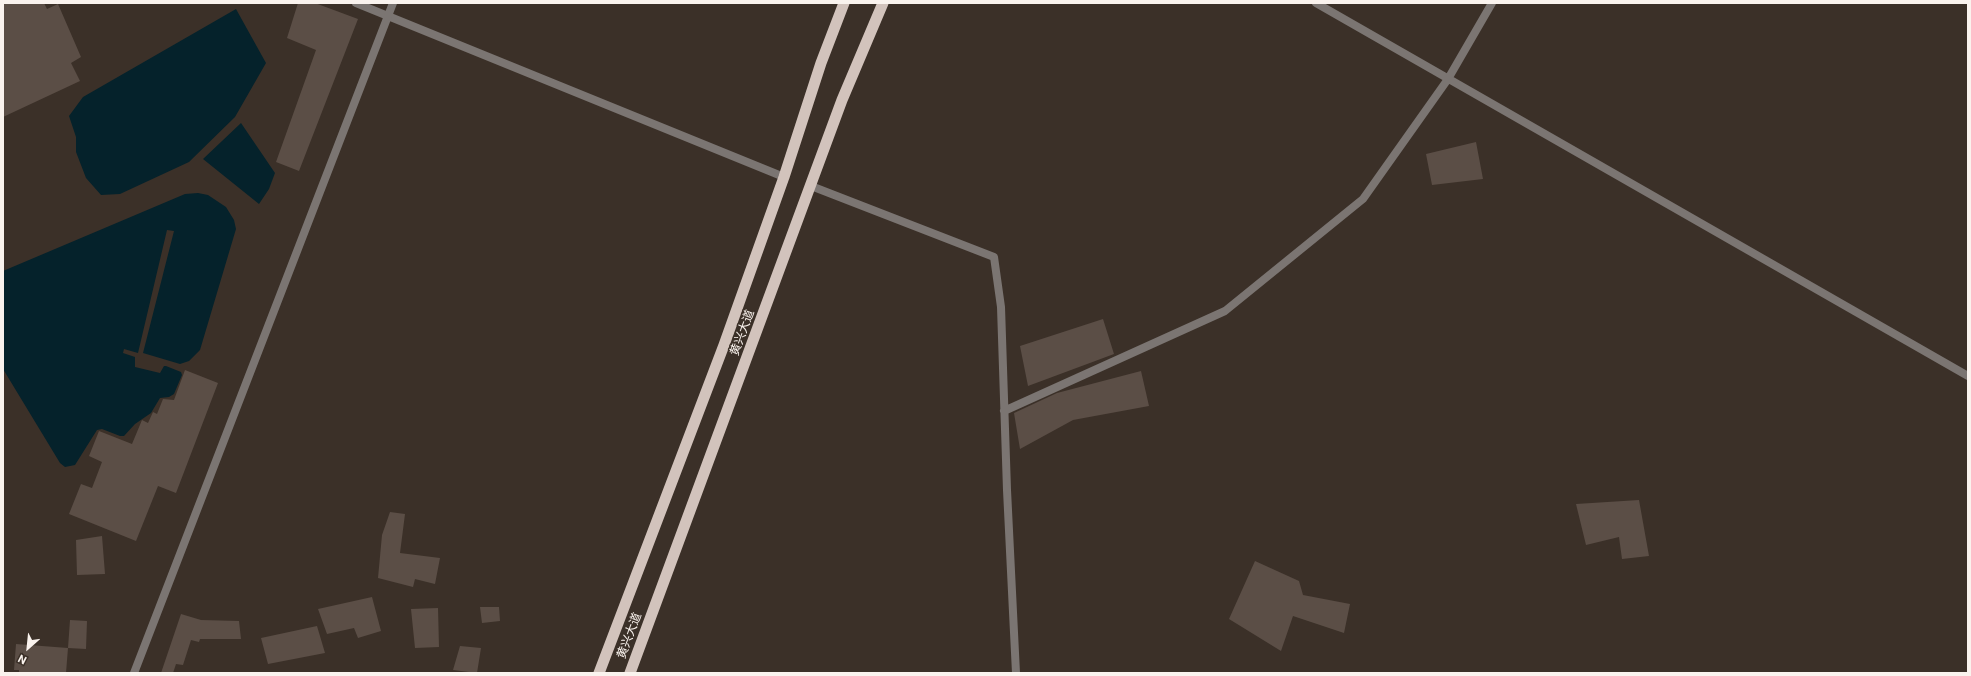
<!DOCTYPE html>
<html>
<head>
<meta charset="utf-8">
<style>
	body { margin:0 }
	#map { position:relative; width:1971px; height:676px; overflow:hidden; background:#3b3028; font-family:Roboto,sans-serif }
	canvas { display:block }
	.frame { position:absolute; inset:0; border:4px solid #faf3ee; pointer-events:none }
	.north { position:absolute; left:8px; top:628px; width:40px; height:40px; -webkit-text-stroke:3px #3b3028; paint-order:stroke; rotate:207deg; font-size:11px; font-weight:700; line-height:16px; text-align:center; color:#faf3ee }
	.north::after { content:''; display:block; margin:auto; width:14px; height:18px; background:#faf3ee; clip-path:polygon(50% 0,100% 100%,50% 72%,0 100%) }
</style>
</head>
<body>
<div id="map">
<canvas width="1971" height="676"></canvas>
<div class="frame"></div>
<div class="north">N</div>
</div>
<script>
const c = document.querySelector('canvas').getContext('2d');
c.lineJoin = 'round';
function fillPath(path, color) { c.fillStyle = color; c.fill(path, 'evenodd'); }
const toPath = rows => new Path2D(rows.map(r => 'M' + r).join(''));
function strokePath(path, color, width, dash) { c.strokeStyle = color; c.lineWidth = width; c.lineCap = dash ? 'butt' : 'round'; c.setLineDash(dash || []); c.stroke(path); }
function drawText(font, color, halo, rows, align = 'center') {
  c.font = font + ' Roboto,"Noto Sans SC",sans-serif'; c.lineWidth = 3; c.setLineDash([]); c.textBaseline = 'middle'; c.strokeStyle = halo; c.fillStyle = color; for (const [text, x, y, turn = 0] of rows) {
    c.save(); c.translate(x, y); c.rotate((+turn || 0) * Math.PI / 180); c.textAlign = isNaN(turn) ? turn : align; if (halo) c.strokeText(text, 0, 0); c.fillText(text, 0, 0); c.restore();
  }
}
fillPath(toPath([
	[236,9,266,63,235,117,189,162,120,194,101,195,86,178,76,152,76,137,69,116,83,97],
	[241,123,275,173,269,189,259,204,203,159],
	[198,193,208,195,226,207,234,220,236,229,200,350,189,361,180,364,143,353,174,231,167,230,138,353,124,349,123,353,135,357,135,367,160,373,164,366,166,366,181,372,182,375,174,394,169,397,160,398,151,413,135,424,124,436,120,436,102,429,97,430,75,465,65,467,60,463,3,369,3,271,185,194]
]), '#05222b');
fillPath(toPath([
	[3,3,44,3,47,9,58,4,81,57,71,63,80,81,3,117],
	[298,3,315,3,358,19,299,171,276,162,316,50,287,38],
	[1476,142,1483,179,1432,185,1426,154],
	[1103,319,1114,354,1028,386,1020,346],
	[185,370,218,383,176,493,158,486,136,541,69,514,81,484,92,488,102,462,89,456,99,431,132,444,142,420,148,423,153,412,157,414,163,399,174,400],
	[1141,371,1149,406,1073,420,1020,449,1014,413,1057,393],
	[1639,500,1649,556,1622,559,1619,537,1586,545,1576,504],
	[390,512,405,514,400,553,440,558,435,584,415,579,413,587,378,578,382,535],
	[102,536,105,574,77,575,76,540],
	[1255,561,1299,581,1303,595,1350,604,1344,633,1293,616,1281,651,1229,619],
	[372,597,381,631,358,638,354,628,327,634,318,609],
	[480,607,499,607,500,621,482,623],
	[438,608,439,647,415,648,411,609],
	[181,614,201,620,239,621,241,639,200,639,199,642,191,640,183,665,176,664,173,673,161,673],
	[70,620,87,621,86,649,68,648],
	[317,626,325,653,268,664,261,638],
	[16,644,68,648,66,673,19,673,19,670,14,670],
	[460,646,481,648,477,673,453,670]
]), '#5b4e46');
strokePath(toPath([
	[356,3,784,177],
	[1316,3,1968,376],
	[811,186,994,257,1001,307,1007,490,1016,673],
	[1004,411,1225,311,1363,199,1448,79,1492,3]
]), '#7b7572', 8);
strokePath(toPath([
	[134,673,393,3]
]), '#7b7572', 8);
strokePath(toPath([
	[599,673,724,345,784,177,821,63,844,3],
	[630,673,842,100,883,3]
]), '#d2c3bc', 11);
drawText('12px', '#faf3ee', '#3b3028', [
	["黄兴大道",743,333,-70],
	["黄兴大道",630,636,-69]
]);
</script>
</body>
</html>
